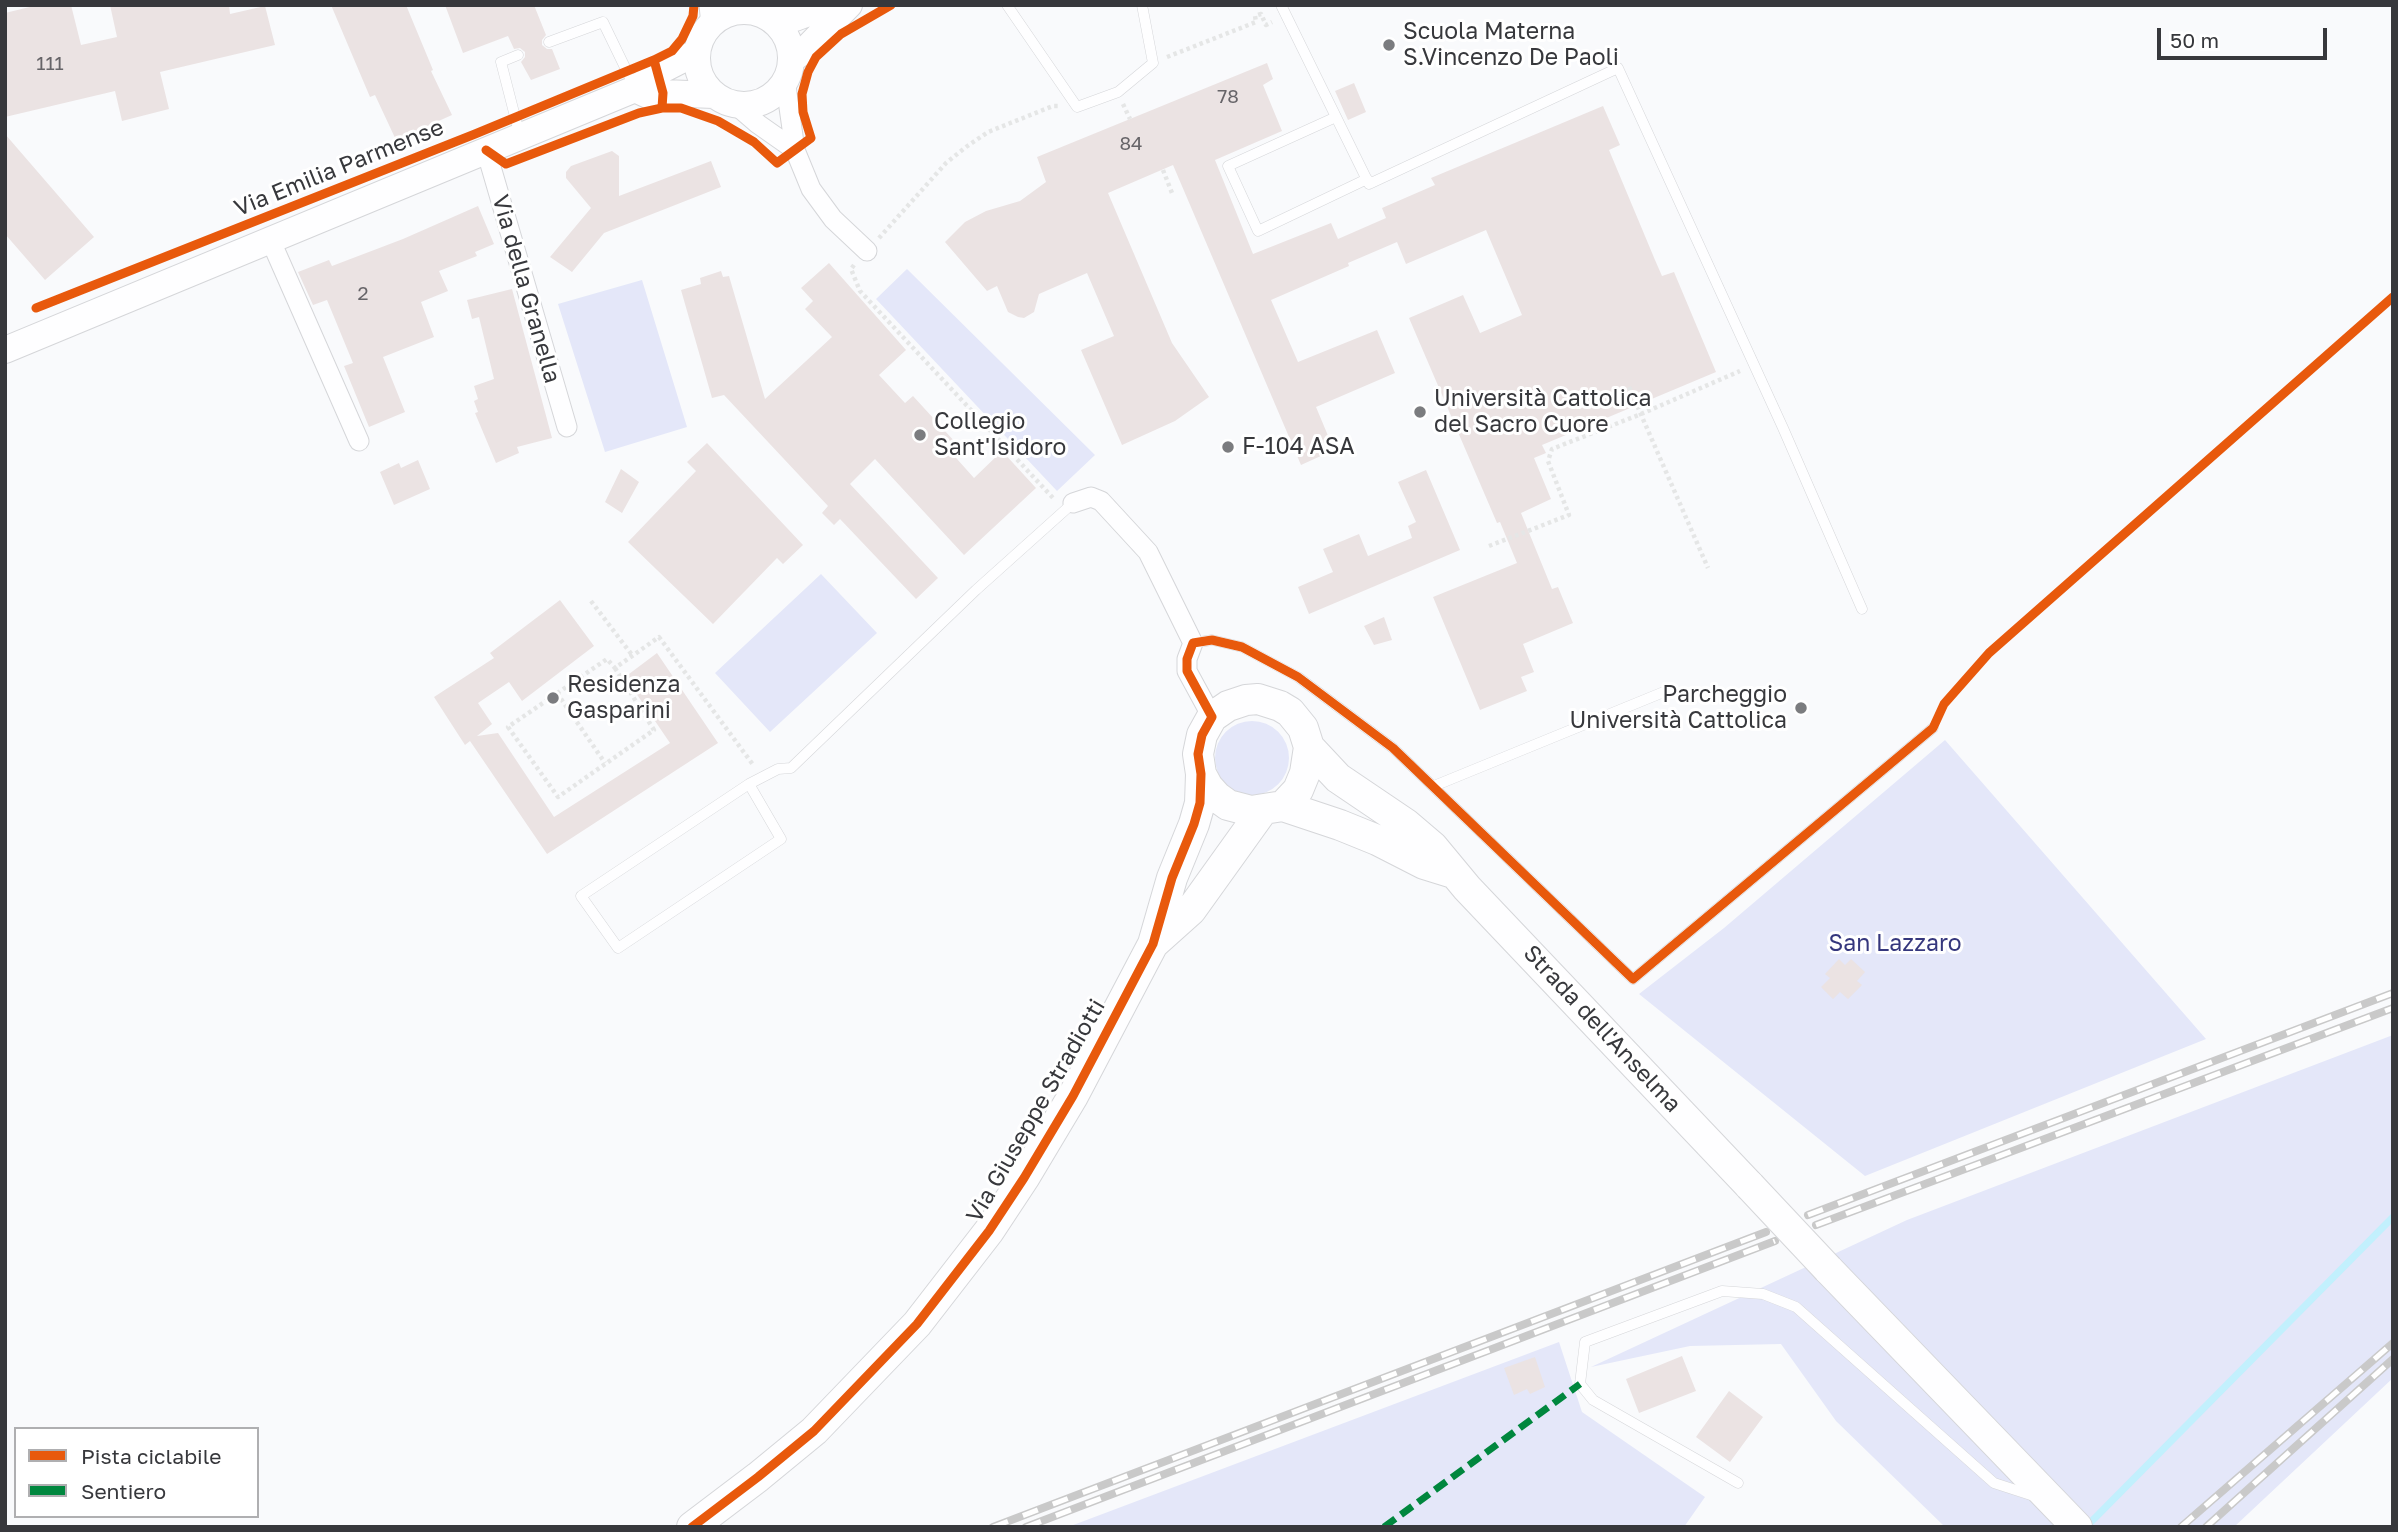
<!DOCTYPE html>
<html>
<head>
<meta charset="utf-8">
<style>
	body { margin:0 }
	#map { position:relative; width:2398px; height:1532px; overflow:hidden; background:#f9fafc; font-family:"Golos Text",sans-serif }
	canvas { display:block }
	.frame { position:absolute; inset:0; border:7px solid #37383c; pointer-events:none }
	.legend { position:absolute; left:14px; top:1427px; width:245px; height:91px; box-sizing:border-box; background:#fff; border:2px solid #afafb1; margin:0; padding:9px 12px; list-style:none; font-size:21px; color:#37383c }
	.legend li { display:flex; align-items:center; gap:14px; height:35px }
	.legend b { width:35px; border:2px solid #afafb1 }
	.scale { position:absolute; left:2157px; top:28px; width:170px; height:32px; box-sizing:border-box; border:4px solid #37383c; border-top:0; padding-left:9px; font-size:21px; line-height:24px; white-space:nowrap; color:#37383c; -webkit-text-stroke:5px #fff; paint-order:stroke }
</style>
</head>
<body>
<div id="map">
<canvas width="2398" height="1532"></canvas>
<div class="frame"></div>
<ul class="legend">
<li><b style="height:9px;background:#e8590c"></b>Pista ciclabile</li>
<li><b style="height:9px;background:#00873e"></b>Sentiero</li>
</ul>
<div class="scale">50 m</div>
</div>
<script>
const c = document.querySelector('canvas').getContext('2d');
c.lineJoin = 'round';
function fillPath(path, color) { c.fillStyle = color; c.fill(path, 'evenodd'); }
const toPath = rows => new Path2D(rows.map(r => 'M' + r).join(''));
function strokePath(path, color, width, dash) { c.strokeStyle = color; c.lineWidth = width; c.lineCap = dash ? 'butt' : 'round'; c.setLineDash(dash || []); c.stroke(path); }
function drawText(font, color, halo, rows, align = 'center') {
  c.font = font + ' "Golos Text",sans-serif'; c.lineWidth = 6; c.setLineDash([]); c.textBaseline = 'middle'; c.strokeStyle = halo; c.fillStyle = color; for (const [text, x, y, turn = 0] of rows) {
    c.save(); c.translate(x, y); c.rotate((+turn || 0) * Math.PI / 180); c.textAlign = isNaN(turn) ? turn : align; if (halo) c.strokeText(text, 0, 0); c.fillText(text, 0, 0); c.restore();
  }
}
fillPath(toPath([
	[907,269,1095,455,1057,491,876,299],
	[642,280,687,427,605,452,558,304],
	[821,574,877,633,770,732,715,673],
	'1215 758a37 37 0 1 1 74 0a37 37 0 1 1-74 0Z',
	[1945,740,2206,1039,1865,1176,1639,994,1724,928],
	[2393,1035,2393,1378,2234,1527,1945,1527,1836,1421,1781,1344,1690,1346,1591,1367,1907,1220],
	[1559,1342,1582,1412,1705,1497,1684,1527,1068,1527]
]), '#e4e7f9');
strokePath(toPath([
	[2086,1527,2393,1217]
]), '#c2f0fd', 7);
fillPath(toPath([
	[38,5,71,5,81,45,117,37,110,5,229,5,230,14,265,6,275,45,160,72,169,109,122,121,115,91,5,117,5,13],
	[331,5,406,5,433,70,431,71,452,115,396,140,375,95,370,97],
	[445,5,534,5,546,35,542,40,542,45,547,49,552,49,560,69,531,80,521,62,525,57,525,52,520,48,514,49,508,36,463,53],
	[1267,63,1273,79,1263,85,1282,131,1215,160,1253,254,1331,223,1338,239,1386,218,1382,208,1435,185,1431,178,1603,106,1620,145,1609,150,1655,260,1662,276,1674,272,1716,372,1542,445,1546,453,1534,458,1551,499,1521,513,1552,589,1558,587,1573,623,1523,644,1534,672,1521,677,1527,691,1480,710,1433,597,1517,563,1500,522,1497,523,1409,318,1463,295,1480,333,1522,315,1486,230,1406,264,1397,242,1348,263,1349,266,1271,300,1298,362,1377,330,1395,373,1316,407,1334,450,1301,465,1173,165,1108,193,1172,343,1209,397,1175,421,1122,445,1081,350,1114,336,1087,273,1039,294,1034,312,1024,318,1018,317,1008,312,997,286,987,291,945,242,965,222,986,211,1020,201,1046,182,1037,157],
	[1354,83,1366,112,1348,120,1335,91],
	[5,134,94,237,45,280,5,234],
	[612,151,619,156,619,196,711,161,721,187,604,233,572,272,550,257,591,208,566,178,566,172,571,166],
	[478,206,494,244,475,252,477,256,439,271,448,291,421,302,434,337,383,357,405,412,369,427,344,366,353,363,327,300,313,305,298,272,329,260,332,266,403,239],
	[829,263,906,350,879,375,905,403,913,396,956,443,949,450,974,478,1002,451,1036,488,964,555,875,459,850,484,938,578,916,599,840,519,834,525,822,513,828,506,724,395,712,398,681,290,701,284,700,278,721,271,723,277,729,276,765,399,832,337,805,309,813,301,801,288],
	[512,289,552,438,517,447,519,453,496,463,475,413,478,412,474,401,478,399,474,386,494,379,479,317,472,319,467,300],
	[707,443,803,545,783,564,777,558,713,624,628,542,696,471,687,462],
	[418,460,430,489,394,505,380,472,399,463,401,468],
	[621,469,639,482,622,513,605,502],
	[1426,470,1460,550,1309,614,1298,587,1333,572,1323,549,1359,534,1368,556,1412,538,1408,526,1416,522,1398,482],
	[560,600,594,646,522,701,509,682,478,703,492,724,477,736,498,733,554,817,670,743,625,677,657,653,718,743,547,854,470,741,465,745,434,697,494,658,490,653],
	[1384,617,1392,640,1374,645,1364,626],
	[1839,959,1845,965,1851,959,1865,972,1857,981,1862,985,1848,999,1840,992,1833,999,1821,987,1830,978,1825,974],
	[1682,1356,1696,1391,1639,1413,1626,1379],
	[1535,1357,1545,1387,1530,1394,1527,1389,1514,1395,1504,1368],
	[1729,1391,1763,1417,1730,1462,1696,1437]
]), '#ebe3e3');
const service = toPath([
	[1007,5,1077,107,1118,92,1153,63,1142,5],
	[1281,5,1369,184,1618,68,1783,428,1862,609],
	[549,42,603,22,634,86],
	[518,55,501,62,520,136],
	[1336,117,1228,166,1258,231,1367,179],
	[1193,643,1212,640,1242,647,1298,677,1393,748,1633,979,1933,728],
	[749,784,781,839,618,948,581,896,749,784,778,769,791,768,976,590,1073,503],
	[1434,786,1671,689],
	[1738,1483,1593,1400,1580,1384,1585,1342,1722,1291,1763,1294,1796,1307,1994,1483,2034,1496]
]);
const minor = toPath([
	[709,5,711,25],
	[751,5,756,13],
	[788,74,786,86,795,150,811,189,833,219,867,251],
	[736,105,758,124,795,150],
	[486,150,567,427],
	[270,239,359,441],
	[1073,503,1091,497,1101,501,1148,552,1193,643,1187,659,1187,671,1212,717]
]);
const secondary = toPath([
	'697 58a47 47 0 1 1 94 0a47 47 0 1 1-94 0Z',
	[770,19,795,18,819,9,843,5],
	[791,60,805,50,849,5],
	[635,89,650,96,663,93,714,95],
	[5,350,635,89,658,72,697,52]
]);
const primary = toPath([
	[1258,699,1280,706,1290,712,1303,728,1309,747,1305,773,1298,790,1283,806,1251,811,1228,805,1217,797,1208,787,1201,774,1198,754,1202,735,1212,717,1228,706,1246,700,1258,699],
	[1309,747,1338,778,1406,824,1433,847,1467,888,1750,1186],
	[1283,806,1340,825,1377,840,1424,864,1453,873],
	[1153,944,1191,910,1262,811],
	[1828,1269,2077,1527],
	[692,1527,758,1477,814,1431,917,1324,989,1231,1024,1178,1073,1096,1153,944,1172,878,1194,824,1200,803,1201,774]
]);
strokePath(service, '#d5d6d9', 11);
strokePath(minor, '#d5d6d9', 21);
strokePath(secondary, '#d5d6d9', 28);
strokePath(primary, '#d5d6d9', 32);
strokePath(toPath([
	[1167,57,1256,22,1255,16,1261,14,1266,25,1272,22],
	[1123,104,1130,119],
	[1163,170,1172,193],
	[879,238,946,163,966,147,988,132,1053,106,1059,106],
	[854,265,851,269,860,291,1054,499],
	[1629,387,1708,568],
	[1489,546,1569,515,1548,461,1552,449,1641,414,1740,371],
	[591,601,632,655],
	[615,668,654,730,558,797,508,727,607,659,615,668,659,637,754,766],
	[557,693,605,763]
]), '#e5e6e6', 4.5, [3.5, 3.5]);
strokePath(service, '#fefeff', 10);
strokePath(minor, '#fefeff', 19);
strokePath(secondary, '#fefeff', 26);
strokePath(primary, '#fefeff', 30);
const rail = toPath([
	[1808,1215,2393,993],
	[1816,1225,2393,1008],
	[993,1527,1766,1232],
	[1026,1527,1775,1241],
	[2181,1527,2393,1343],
	[2206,1527,2393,1359]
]);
strokePath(rail, '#c9c9c9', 8);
strokePath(rail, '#fff', 5, [16]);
const primaryBridge = toPath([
	[1750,1186,1828,1269]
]);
strokePath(primaryBridge, '#d5d6d9', 32, []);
strokePath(primaryBridge, '#fefeff', 30);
strokePath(toPath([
	[1384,1527,1580,1384]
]), '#00873e', 7, [14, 7]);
strokePath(toPath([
	[654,60,663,93,662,108,681,108,718,121,754,142,777,163,811,138,803,112,802,94,808,72,816,57,841,34,891,5],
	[486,150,506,164,639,113,662,108],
	[36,308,475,134,654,60,672,51,682,39,693,16,694,5],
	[692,1527,758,1477,814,1431,917,1324,989,1231,1024,1178,1073,1096,1153,944,1172,878,1194,824,1200,803,1201,774,1198,754,1202,735,1212,717,1187,671,1187,659,1193,643,1212,640,1242,647,1298,677,1393,748,1633,979,1933,728,1944,704,1989,653,2393,297]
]), '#e8590c', 9);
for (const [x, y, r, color] of [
	[1389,45,7,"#7b7c7f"],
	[1420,412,7,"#7b7c7f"],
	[920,435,7,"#7b7c7f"],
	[1228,447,7,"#7b7c7f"],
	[553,698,7,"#7b7c7f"],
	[1801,708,7,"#7b7c7f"]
]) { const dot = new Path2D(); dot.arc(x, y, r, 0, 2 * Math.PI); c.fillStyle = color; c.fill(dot); strokePath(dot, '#fff', 2.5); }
drawText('19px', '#666468', null, [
	["111",50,64],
	["78",1228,97],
	["84",1131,144],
	["2",363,294]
]);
drawText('23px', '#37383c', '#fff', [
	["Scuola Materna",1403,32],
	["S.Vincenzo De Paoli",1403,58],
	["Università Cattolica",1434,399],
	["del Sacro Cuore",1434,425],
	["Collegio",934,422],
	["Sant'Isidoro",934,448],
	["F-104 ASA",1242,447],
	["Residenza",567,685],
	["Gasparini",567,711],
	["Parcheggio",1787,695,"right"],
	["Università Cattolica",1787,721,"right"]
], 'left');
drawText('23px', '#37383c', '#fff', [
	["Via Emilia Parmense",339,168,-22],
	["Via della Granella",526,289,74],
	["Strada dell'Anselma",1602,1029,47],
	["Via Giuseppe Stradiotti",1036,1111,-60]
]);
drawText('23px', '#35377d', '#fff', [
	["San Lazzaro",1895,944]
]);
</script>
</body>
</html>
